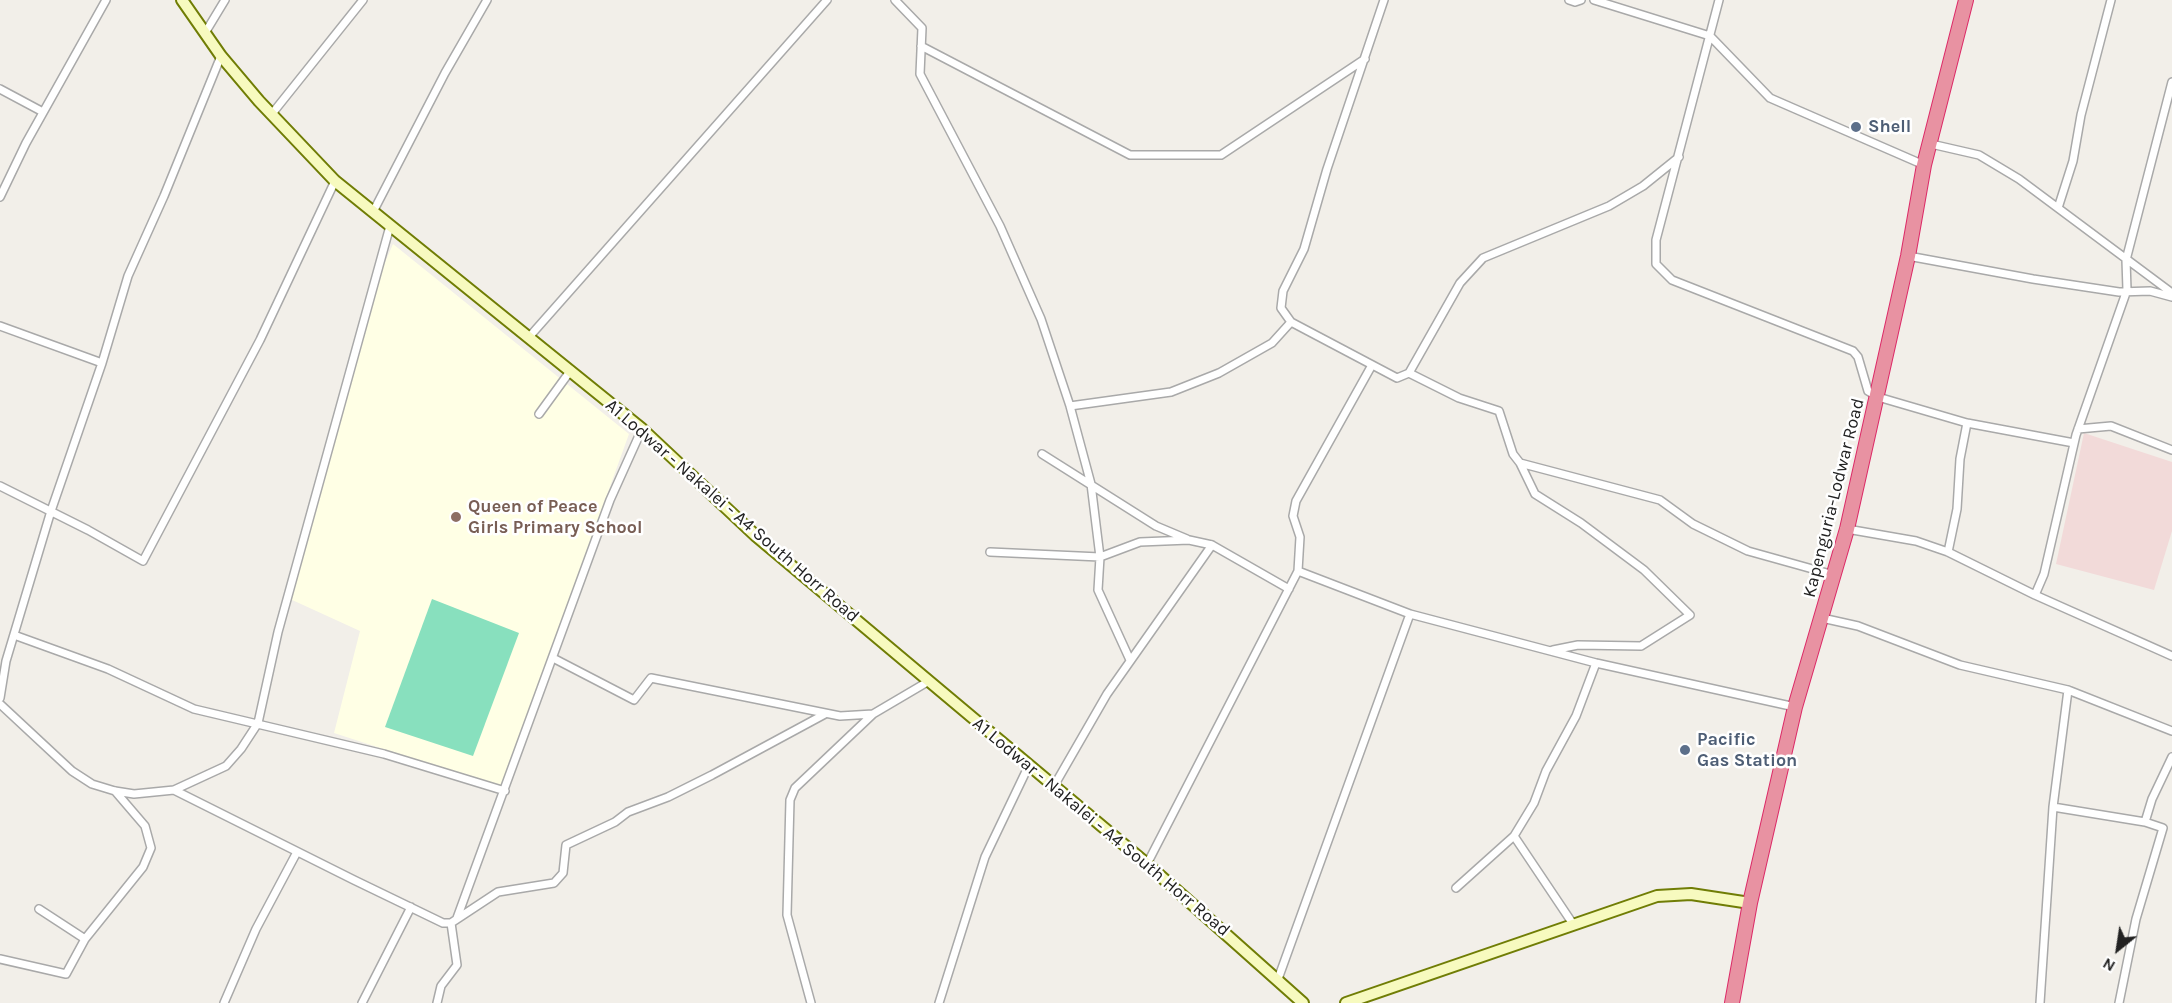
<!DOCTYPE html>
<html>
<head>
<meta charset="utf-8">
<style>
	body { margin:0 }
	#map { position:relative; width:2172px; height:1003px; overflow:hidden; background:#f2efe9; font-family:Karla,sans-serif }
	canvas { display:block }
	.north { position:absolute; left:2088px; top:919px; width:60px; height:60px; -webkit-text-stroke:4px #fff; paint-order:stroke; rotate:210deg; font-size:16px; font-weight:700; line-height:24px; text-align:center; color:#222 }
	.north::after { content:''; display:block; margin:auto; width:21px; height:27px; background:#222; clip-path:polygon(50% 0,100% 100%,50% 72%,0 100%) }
</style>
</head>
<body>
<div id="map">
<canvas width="2172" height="1003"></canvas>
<div class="north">N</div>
</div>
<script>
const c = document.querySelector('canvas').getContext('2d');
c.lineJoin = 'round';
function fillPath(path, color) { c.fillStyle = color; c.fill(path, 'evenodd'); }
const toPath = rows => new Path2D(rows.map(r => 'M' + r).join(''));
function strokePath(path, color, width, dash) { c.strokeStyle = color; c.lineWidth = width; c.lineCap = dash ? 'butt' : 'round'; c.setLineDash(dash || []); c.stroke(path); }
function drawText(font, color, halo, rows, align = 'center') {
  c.font = font + ' Karla,sans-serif'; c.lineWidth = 5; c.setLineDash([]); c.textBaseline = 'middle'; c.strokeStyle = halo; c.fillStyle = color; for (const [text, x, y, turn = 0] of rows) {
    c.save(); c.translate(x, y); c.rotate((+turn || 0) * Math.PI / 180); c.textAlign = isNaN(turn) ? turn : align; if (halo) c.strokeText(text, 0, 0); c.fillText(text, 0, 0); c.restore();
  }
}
fillPath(toPath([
	[2084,433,2172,462,2172,531,2154,590,2056,564]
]), '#f2dad9');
fillPath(toPath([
	[393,244,629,434,501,787,334,733,360,631,290,599,383,267]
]), '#ffffe5');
fillPath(toPath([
	[432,599,519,633,473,756,385,727]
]), '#88e0be');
const street = toPath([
	[895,0,922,28,920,74,1000,226,1041,319,1070,406,1091,484,1100,557,1098,590,1130,660],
	[1384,0,1327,169,1304,249,1283,291,1281,308,1291,322,1397,378,1409,373,1459,398,1499,411,1513,454,1520,463,1660,500,1693,524,1748,551,1834,575],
	[1569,0,1575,2,1581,0],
	[1594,0,1710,36,1770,98,1924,165],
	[1719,0,1656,240,1656,264,1672,280,1853,351,1858,357,1868,391,1878,397,1967,423,2074,443],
	[205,33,225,0],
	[921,46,1130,155,1221,155,1365,59],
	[0,89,43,112],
	[271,115,363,0],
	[1931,144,1979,155,2019,179,2172,293],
	[0,197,26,143,106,0],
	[2058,208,2073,161,2081,115,2111,0],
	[373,212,445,73,487,0],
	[1908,256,2033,279,2119,292,2150,291,2172,297],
	[0,326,102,363],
	[530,336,827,0],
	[1409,373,1460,283,1483,258,1609,206,1643,186,1679,157],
	[1070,406,1171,392,1219,373,1272,343,1291,322],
	[539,414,571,370],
	[2078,429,2111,426,2172,450],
	[1042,454,1156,526,1187,539],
	[1520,463,1535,494,1581,523,1644,570,1690,615,1641,646,1578,645,1553,650],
	[0,486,88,530,143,561,260,340,335,181],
	[1847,529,1916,541,1948,552,2035,595,2172,656],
	[990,552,1100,557,1140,542,1189,540,1212,545],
	[1948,552,1957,509,1960,459,1967,423],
	[2035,595,2044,574,2076,435,2127,290,2126,260,2172,82],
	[1410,614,1596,663,1795,707],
	[1822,618,1858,626,1960,665,2068,690,2172,731],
	[14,635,108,669,194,709,384,754,505,791],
	[553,658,634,700,651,678,840,716,873,714,929,681],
	[0,698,6,661,51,511,102,363,128,276,164,196,221,56],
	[0,704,72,771,92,784,115,791,134,794,174,790,226,766,241,749,258,723,278,632,390,226],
	[1054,786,1107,694,1212,545,1289,589],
	[174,790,354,880,443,923,451,923,498,892,554,883,563,873,566,845,615,822,628,812,668,797,712,775,825,714],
	[2053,807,2145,822,2152,799,2172,757],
	[1514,836,1573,924],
	[1147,864,1298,571,1300,537,1293,516,1296,501,1372,365],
	[1456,888,1514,836,1534,803,1546,771,1576,716,1596,663],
	[39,909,85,939,143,867,151,848,145,826,115,791],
	[457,918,610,500,642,429],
	[0,959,66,974,85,939],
	[1278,979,1410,614,1298,571],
	[224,1003,256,929,297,852],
	[362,1003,411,907],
	[437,1003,441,986,457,965,451,923],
	[811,1003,787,915,790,800,795,788,873,714],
	[939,1003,985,857,1029,765],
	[2040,1003,2053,807,2068,690],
	[2119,1003,2136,919,2163,828,2145,822]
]);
const secondary = toPath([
	[182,0,221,56,259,101,335,181,642,429,756,536,1147,864,1303,1003],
	[1346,1003,1657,896,1691,894,1750,903]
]);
const highway = toPath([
	[1732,1003,1750,903,1795,707,1847,529,1908,256,1924,165,1966,0]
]);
strokePath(street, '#a9a9a9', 10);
strokePath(secondary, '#707d05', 14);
strokePath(highway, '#dc2a67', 16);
strokePath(street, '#fff', 7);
strokePath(secondary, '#f7fabf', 10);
strokePath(highway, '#e892a2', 14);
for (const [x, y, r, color] of [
	[1856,127,6,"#5c6f8a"],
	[456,517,6,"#8d6e63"],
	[1685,750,6,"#5c6f8a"]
]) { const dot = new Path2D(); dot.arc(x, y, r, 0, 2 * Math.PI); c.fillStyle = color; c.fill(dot); strokePath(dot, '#fff', 2); }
drawText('bold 18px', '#4e5e75', '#fff', [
	["Shell",1868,127],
	["Pacific",1697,740],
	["Gas Station",1697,761]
], 'left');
drawText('18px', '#222', '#fff', [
	["Kapenguria-Lodwar Road",1834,498,-76],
	["A1 Lodwar - Nakalei - A4 South Horr Road",732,511,41],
	["A1 Lodwar - Nakalei - A4 South Horr Road",1101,827,40]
]);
drawText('bold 18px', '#785e54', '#fff', [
	["Queen of Peace",468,507],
	["Girls Primary School",468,528]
], 'left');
</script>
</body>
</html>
